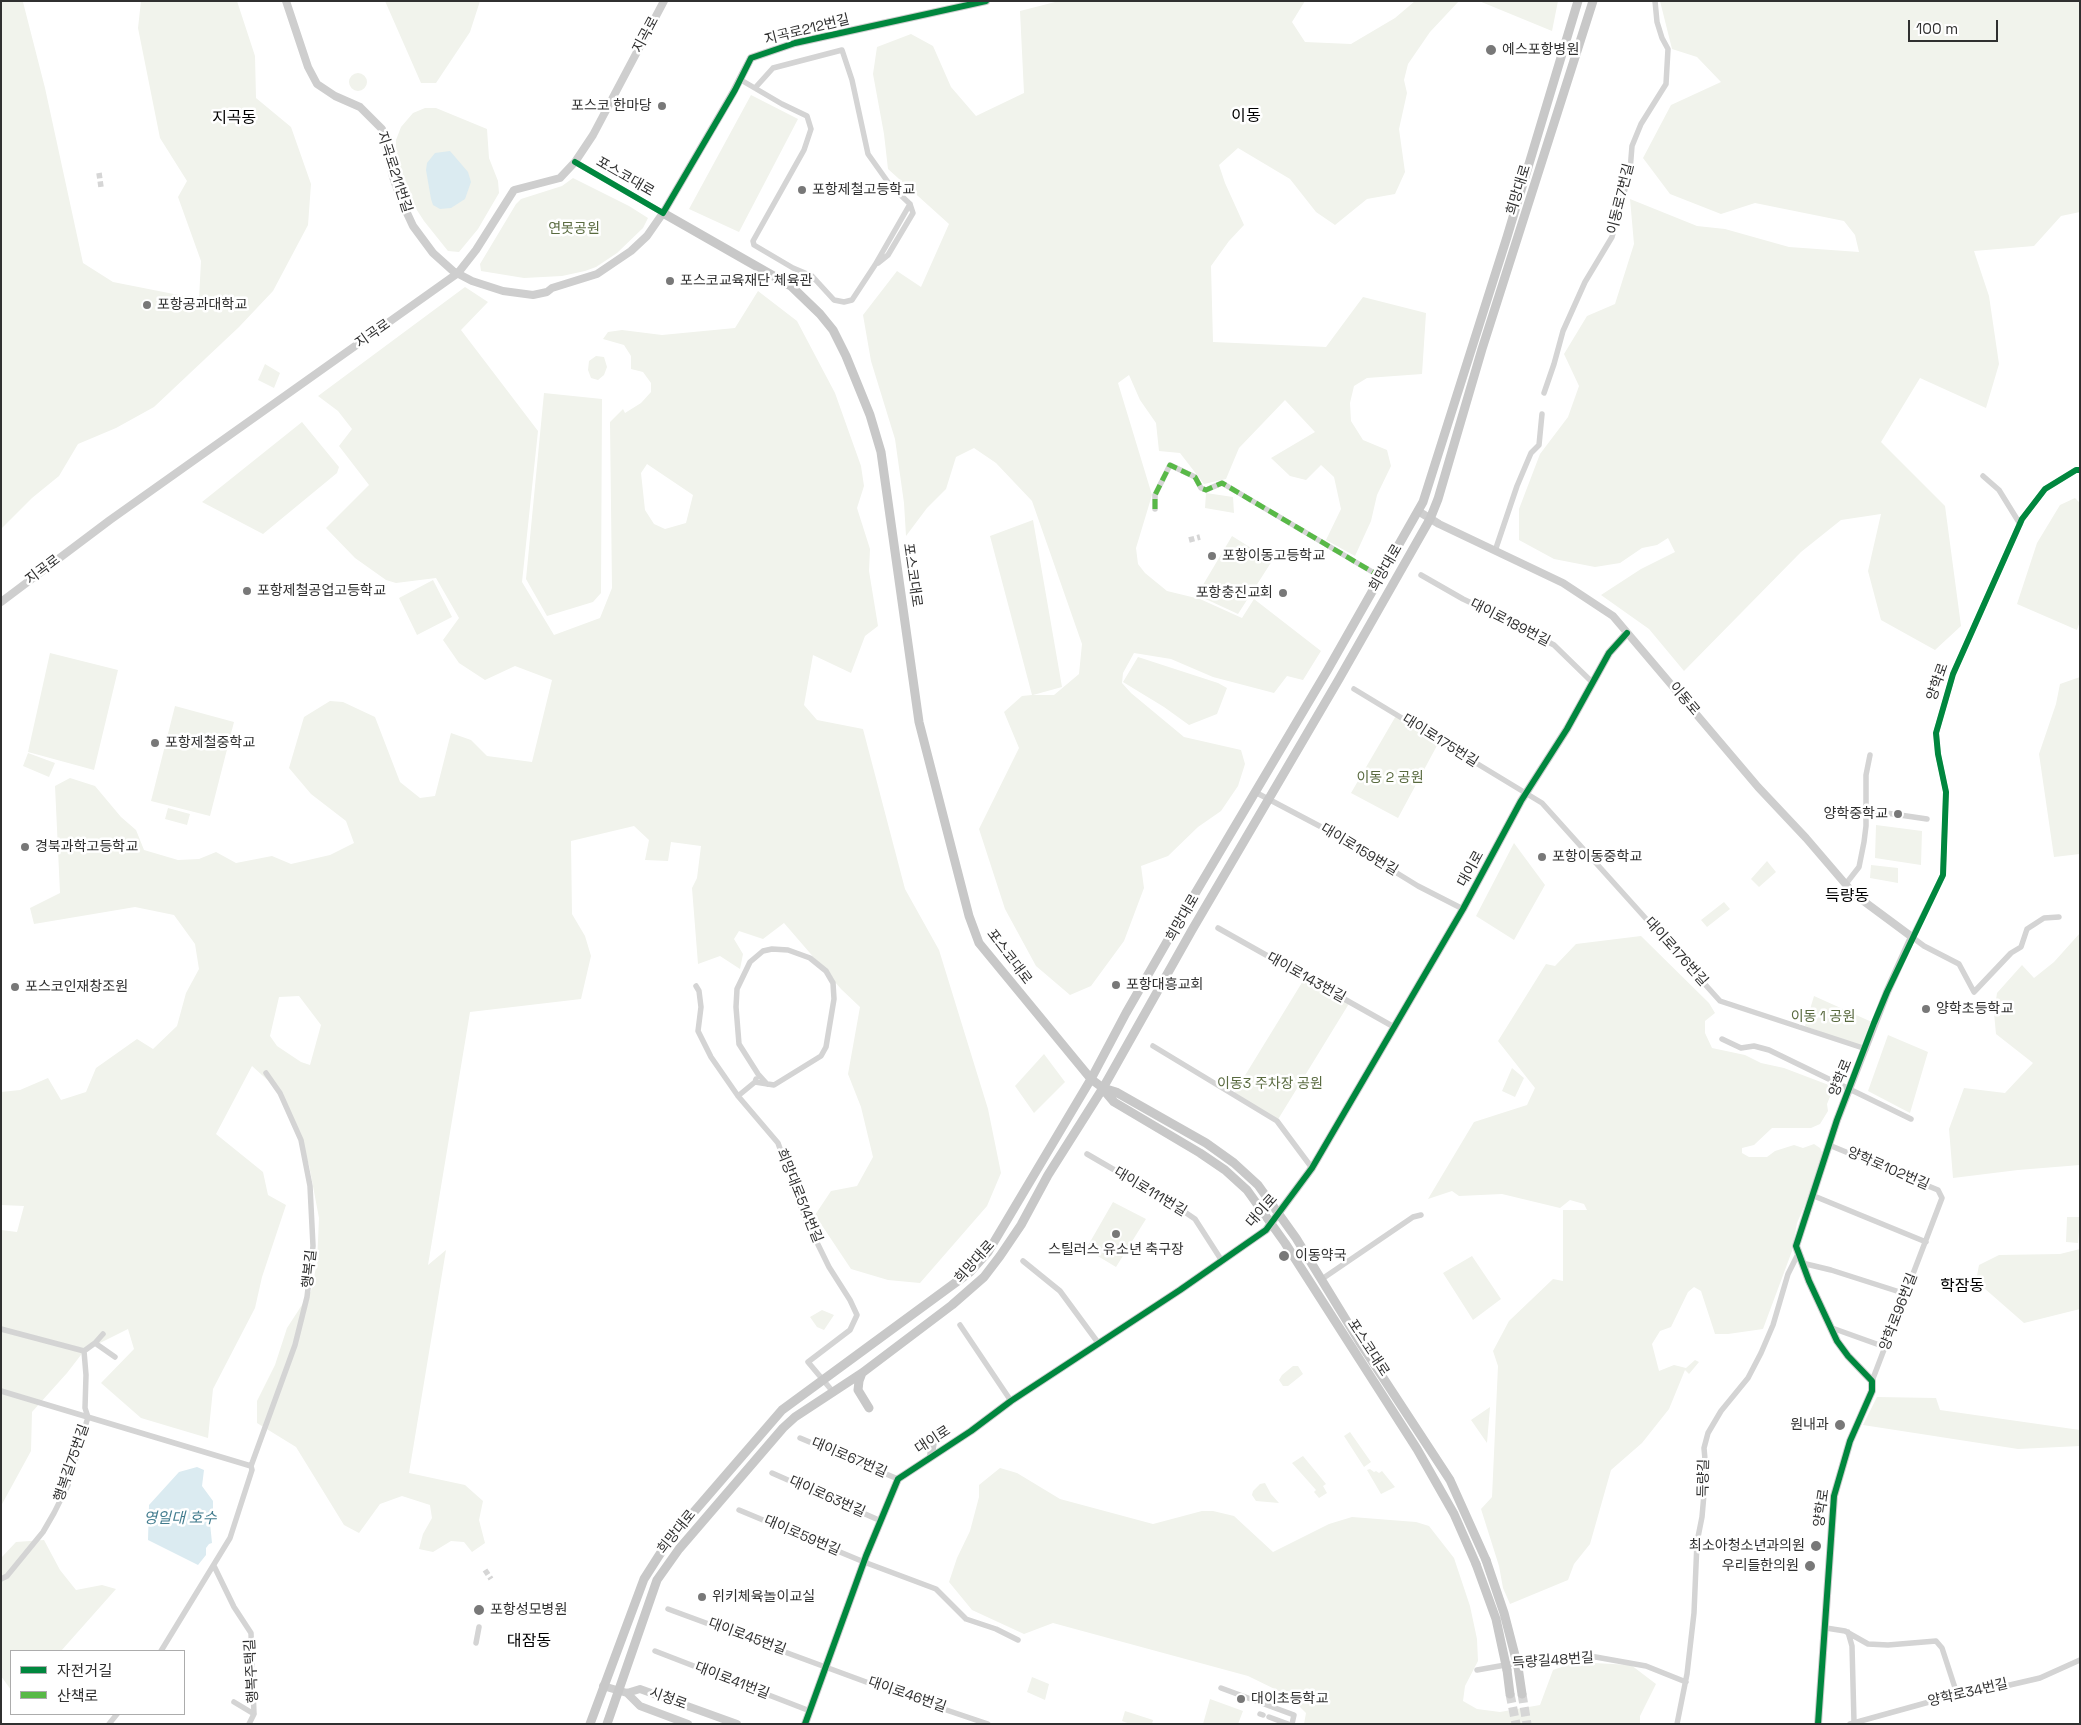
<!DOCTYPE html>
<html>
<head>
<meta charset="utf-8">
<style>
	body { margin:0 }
	#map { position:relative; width:2081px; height:1725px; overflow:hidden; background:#fff; font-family:"Space Grotesk","Noto Sans KR",sans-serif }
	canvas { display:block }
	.frame { position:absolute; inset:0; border:2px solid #303030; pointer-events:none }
	.legend { position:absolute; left:10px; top:1650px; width:175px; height:65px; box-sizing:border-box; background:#fff; border:1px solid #acacac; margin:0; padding:6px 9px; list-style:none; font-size:15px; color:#303030 }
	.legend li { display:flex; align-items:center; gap:10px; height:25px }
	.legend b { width:25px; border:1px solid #acacac }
	.scale { position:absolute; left:1908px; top:20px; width:90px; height:22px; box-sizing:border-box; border:2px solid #303030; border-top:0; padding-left:6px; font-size:15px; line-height:18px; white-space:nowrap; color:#303030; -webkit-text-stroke:4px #fff; paint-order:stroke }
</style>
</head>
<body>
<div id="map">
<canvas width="2081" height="1725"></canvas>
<div class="frame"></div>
<ul class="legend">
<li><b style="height:6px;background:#00873e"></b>자전거길</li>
<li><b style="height:6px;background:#58b947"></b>산책로</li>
</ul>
<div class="scale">100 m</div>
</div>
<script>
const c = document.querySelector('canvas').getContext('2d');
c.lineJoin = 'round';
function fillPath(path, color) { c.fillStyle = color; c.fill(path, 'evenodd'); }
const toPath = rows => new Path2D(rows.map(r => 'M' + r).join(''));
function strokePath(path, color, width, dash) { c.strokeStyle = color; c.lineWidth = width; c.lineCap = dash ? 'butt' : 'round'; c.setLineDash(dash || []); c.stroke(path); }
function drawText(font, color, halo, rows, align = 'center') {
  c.font = font + ' "Space Grotesk","Noto Sans KR",sans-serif'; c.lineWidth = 5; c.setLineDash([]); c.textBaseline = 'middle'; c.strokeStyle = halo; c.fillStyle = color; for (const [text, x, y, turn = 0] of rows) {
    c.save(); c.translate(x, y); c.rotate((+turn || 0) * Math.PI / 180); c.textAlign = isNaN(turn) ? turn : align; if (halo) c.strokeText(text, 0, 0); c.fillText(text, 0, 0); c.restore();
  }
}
fillPath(toPath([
	[1,1,23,2,45,88,83,263,113,282,199,299,201,261,178,197,187,181,160,138,138,28,141,1,237,1,255,56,256,98,291,127,311,184,308,225,273,291,239,327,154,407,116,428,78,444,59,476,32,498,1,529],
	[385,1,480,1,470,32,436,83,421,83],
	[1059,1,1305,1,1292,22,1305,42,1351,44,1395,18,1415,1,1459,1,1430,32,1408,64,1404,80,1407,93,1399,129,1405,172,1395,194,1367,199,1335,225,1316,212,1290,179,1238,148,1219,165,1225,183,1244,225,1229,241,1211,266,1213,342,1326,347,1363,297,1426,313,1422,374,1367,378,1354,386,1350,403,1351,421,1363,440,1387,450,1391,466,1377,495,1371,521,1355,556,1326,540,1341,509,1334,477,1321,465,1306,480,1290,476,1271,458,1315,432,1285,400,1239,448,1226,479,1204,484,1180,453,1159,451,1156,423,1140,400,1129,375,1118,383,1152,495,1136,548,1138,564,1145,573,1167,591,1200,599,1242,618,1254,599,1321,651,1303,680,1287,676,1274,693,1213,677,1171,659,1134,653,1123,673,1122,683,1131,693,1184,737,1241,750,1245,764,1238,786,1221,811,1198,827,1168,856,1141,866,1144,888,1124,941,1091,986,1070,995,1036,966,1005,909,979,829,1019,748,1004,712,1022,696,1032,695,990,536,1033,520,1062,687,1033,695,1054,695,1079,674,1082,644,1032,501,996,463,974,448,956,457,946,489,927,508,906,536,904,503,895,439,871,361,863,315,897,271,921,287,949,224,888,169,884,134,873,74,877,47,911,34,933,46,951,87,976,116,1024,93,1020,11],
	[1479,1,1558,1,1552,31],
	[1660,1,2080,1,2080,212,2061,216,2034,246,1974,251,1989,296,1999,364,1986,408,1920,378,1881,442,1945,506,1961,626,1935,650,1881,620,1868,571,1881,514,1841,520,1801,552,1684,671,1649,629,1601,595,1641,569,1675,552,1668,538,1657,545,1642,548,1620,563,1595,567,1554,559,1519,540,1519,509,1540,454,1568,417,1579,386,1564,354,1587,316,1615,304,1634,244,1630,199,1697,226,1725,229,1789,247,1859,252,1855,235,1844,221,1755,203,1721,214,1670,194,1643,158,1671,105,1721,82,1697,57,1672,49],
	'349 82a9 9 0 1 1 18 0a9 9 0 1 1-18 0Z',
	[751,95,798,119,739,232,689,209],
	[425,108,436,108,487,129,489,158,498,181,499,193,478,229,459,252,448,251,424,221,411,201,400,169,396,151,396,140,401,127,413,113],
	[573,178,629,206,648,218,643,228,617,253,596,267,585,271,562,276,524,278,481,271,480,264,516,204,521,199,562,186],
	[465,287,488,302,461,330,538,431,522,582,554,635,600,618,612,588,610,422,623,409,625,413,641,403,651,392,651,383,643,372,631,369,631,356,624,345,603,339,608,332,622,330,662,335,735,328,758,291,797,321,835,393,861,466,864,486,857,508,870,549,869,571,878,626,865,636,851,673,813,655,804,705,817,720,863,729,905,889,939,950,988,1109,1001,1173,987,1206,920,1283,888,1280,851,1269,815,1215,831,1191,857,1186,873,1157,861,1107,848,1074,860,1007,841,989,784,923,763,939,739,931,734,939,743,954,740,969,720,956,698,964,692,888,697,878,701,846,671,842,668,861,645,860,649,840,634,826,571,841,572,914,585,936,591,956,581,999,470,1012,428,1265,446,1250,409,1473,465,1485,483,1501,479,1520,485,1543,472,1552,464,1542,451,1541,433,1552,419,1549,423,1534,432,1518,430,1505,402,1496,380,1504,359,1533,344,1525,296,1447,257,1423,257,1401,275,1365,287,1328,311,1291,317,1263,319,1218,309,1165,283,1094,252,1066,216,1134,263,1172,268,1195,286,1205,262,1277,255,1308,213,1389,208,1438,141,1418,101,1383,134,1349,128,1329,84,1351,67,1373,32,1412,31,1451,1,1506,1,1230,17,1232,24,1206,1,1205,1,1092,20,1090,48,1078,61,1100,86,1092,96,1068,137,1039,153,1049,177,1026,186,993,199,969,195,944,174,915,135,907,34,924,30,908,60,893,55,786,70,778,95,786,121,817,136,830,144,850,178,860,199,859,216,852,236,863,272,856,291,864,330,855,354,843,346,821,311,794,289,768,304,717,330,701,343,702,375,717,400,782,420,798,435,796,451,733,471,740,487,756,532,762,552,680,515,666,485,680,459,663,443,640,459,618,436,578,396,583,386,580,355,558,326,528,369,485,339,446,352,429,338,411,318,396],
	[647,464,693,495,686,523,665,529,654,524,645,510,641,473],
	[299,996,321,1025,310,1065,301,1062,277,1046,270,1036,279,997],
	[596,356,604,357,607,367,604,375,598,380,591,378,588,370,589,361],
	[265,364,280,373,274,388,258,380],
	[544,393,602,399,601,593,593,602,547,616,526,579],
	[302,422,339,467,337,473,263,534,202,502],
	[1206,493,1233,497,1234,513,1205,508],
	[2075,498,2080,503,2080,621,2077,630,2017,604,2037,543,2060,505],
	[1232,536,1272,561,1238,614,1197,595],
	[433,580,452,617,417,635,399,598],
	[50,653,118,670,94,770,28,752],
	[1138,657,1218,683,1227,688,1217,714,1189,725,1164,707,1123,682],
	[2080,677,2080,854,2054,857,2039,754,2056,704,2060,684],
	[175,706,234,722,210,816,151,801],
	[1397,714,1440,740,1398,818,1351,793],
	[28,753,55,763,49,777,23,766],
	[168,808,190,814,187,825,165,819],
	[1876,825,1922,831,1921,865,1875,858],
	[1514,843,1545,885,1514,940,1476,916],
	[1767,861,1776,872,1759,887,1751,879],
	[1871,865,1898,868,1898,883,1870,878],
	[1724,902,1730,909,1707,927,1701,920],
	[2080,933,2080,1165,2018,1170,1953,1178,1949,1129,1964,1088,2005,1093,2033,1063,1996,1034,1994,1013,1997,993,2022,965,2034,978,2054,962],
	[1641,936,1709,1003,1715,1013,1705,1021,1705,1033,1712,1048,1745,1055,1761,1063,1784,1068,1834,1087,1827,1104,1828,1111,1820,1124,1811,1128,1772,1128,1754,1145,1742,1148,1742,1153,1749,1157,1767,1157,1775,1151,1794,1145,1803,1148,1814,1144,1820,1148,1823,1154,1811,1191,1797,1223,1792,1251,1763,1329,1728,1334,1715,1334,1701,1291,1694,1287,1688,1292,1671,1327,1660,1331,1652,1344,1659,1371,1674,1365,1686,1368,1695,1360,1699,1362,1689,1374,1685,1370,1669,1409,1642,1443,1611,1470,1590,1544,1574,1564,1568,1580,1510,1604,1503,1588,1499,1566,1481,1509,1492,1497,1498,1366,1493,1351,1509,1321,1553,1279,1563,1281,1563,1210,1587,1210,1584,1204,1570,1200,1560,1208,1502,1194,1459,1196,1452,1191,1428,1199,1474,1122,1527,1105,1535,1088,1498,1041,1546,964,1555,966,1576,944],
	[1306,976,1350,1002,1277,1121,1233,1095],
	[1814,996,1874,1023,1866,1049,1805,1026],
	[1888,1035,1928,1052,1910,1113,1868,1091],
	[1044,1054,1065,1082,1034,1113,1015,1086],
	[1512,1068,1524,1078,1515,1097,1502,1091],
	[1113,1202,1146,1219,1116,1267,1086,1249],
	[2067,1217,2080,1217,2078,1243,2066,1242],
	[2080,1249,2080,1309,2024,1323,1976,1281,1979,1265,1999,1255,2060,1254],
	[1472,1256,1501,1299,1473,1320,1443,1273],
	[822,1310,834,1315,824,1330,817,1327,810,1317],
	[1293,1366,1298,1366,1303,1374,1288,1386,1283,1386,1279,1380,1282,1375],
	[1877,1397,1936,1398,1940,1410,2080,1430,2080,1446,2018,1449,1863,1425],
	[1490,1407,1487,1443,1471,1420],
	[1350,1432,1371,1462,1364,1467,1344,1436],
	[1303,1456,1326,1484,1323,1486,1327,1493,1319,1498,1314,1492,1316,1490,1292,1463],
	[1000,1468,1017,1473,1060,1499,1153,1524,1202,1511,1213,1511,1234,1516,1273,1552,1329,1524,1352,1517,1416,1522,1429,1526,1454,1558,1470,1606,1477,1639,1478,1661,1465,1686,1463,1701,1477,1709,1500,1712,1540,1705,1553,1670,1576,1662,1631,1665,1656,1684,1640,1716,1640,1724,1304,1724,1306,1713,1289,1696,1248,1676,1053,1623,1024,1634,972,1610,949,1582,957,1558,970,1531,979,1497,979,1485],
	[1370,1469,1374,1472,1376,1471,1379,1473,1382,1471,1395,1487,1381,1494,1367,1470],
	[1265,1483,1271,1494,1279,1503,1256,1501,1252,1495,1253,1491,1260,1484],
	[44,1540,60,1570,76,1590,102,1585,116,1589,61,1651,11,1651,11,1690,1,1676,1,1558,16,1542],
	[1032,1677,1049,1684,1045,1700,1027,1692],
	[1210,1699,1243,1711,1238,1724,1203,1724],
	[1125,1711,1153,1720,1152,1724,1130,1724,1122,1721]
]), '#f1f3ec');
fillPath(toPath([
	[450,151,468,172,471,182,465,199,451,208,440,209,433,205,431,199,426,170,427,163,435,153],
	[197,1467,204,1470,202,1486,213,1501,213,1518,210,1523,212,1543,209,1544,206,1548,206,1555,198,1565,148,1540,149,1505,179,1472]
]), '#dbebf1');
strokePath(toPath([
	[99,173,101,187],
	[1189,540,1200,537],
	[485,1570,491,1579]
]), '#d6d6d6', 5.5, [5.5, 3]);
strokePath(toPath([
	[1510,1694,1516,1724],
	[1522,1694,1527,1724]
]), '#d6d6d6', 9, [9, 4.5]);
strokePath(toPath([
	[741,80,782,104,807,116,811,129,804,150,753,241,754,245,793,268,812,276,834,300,844,302,852,300,875,265,910,204],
	[755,88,773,68,842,50,852,80,868,154,890,185,910,204,913,213,888,255,878,263],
	[575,162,663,213],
	[1544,393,1554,364,1563,331,1585,282,1612,237,1630,171,1632,146,1641,124,1666,84,1668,49,1662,38,1657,22,1655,1],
	[1983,476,1999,490,2020,524],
	[1155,509,1155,495,1170,465,1195,477,1201,488,1206,490,1222,483,1381,577],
	[1495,551,1517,486,1531,453,1539,445,1542,414],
	[1421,575,1463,599,1507,620,1554,645,1592,682],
	[1354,689,1542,803,1720,1001,1866,1049],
	[1255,792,1327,830,1418,886,1463,909],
	[1866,810,1927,819],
	[1845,885,1859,867,1864,842,1866,826,1866,775,1870,755],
	[2059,917,2044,918,2027,929,2021,947,2011,953,1974,992,1959,964,1924,946,1912,937,1943,875,1946,792,1938,754,1936,733,1953,674,2022,519,2045,489,2076,470,2080,470],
	[1218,928,1394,1027],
	[696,986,699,991,701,1007,698,1031,711,1057,738,1096,778,1143,805,1218,829,1267,850,1300,857,1315,850,1330,808,1362,834,1393],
	[1722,1039,1741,1048,1754,1046,1769,1050,1911,1119],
	[1153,1046,1277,1121,1312,1168],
	[755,1082,774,1085,821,1056,826,1047,834,999,833,983,826,971,810,958,788,950,772,949,763,951,750,962,737,989,736,1007,739,1044,758,1074,767,1084],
	[738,1096,755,1082,756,1079],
	[1829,1145,1938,1190,1942,1198,1872,1381],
	[1087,1154,1173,1204,1195,1219,1222,1261],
	[1814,1196,1926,1242],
	[1023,1261,1060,1291,1099,1344],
	[1802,1263,1831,1270,1906,1294],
	[1322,1279,1413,1217,1421,1215],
	[960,1325,1011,1401],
	[1832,1328,1885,1347],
	[1,1329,84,1351],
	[95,1343,103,1334],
	[84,1351,95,1343,115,1357],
	[1,1391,251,1466,252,1470,230,1538,161,1651],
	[800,1438,898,1479],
	[251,1466,295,1345,307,1297,313,1246,310,1186,301,1140,280,1093,266,1073],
	[772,1473,881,1521],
	[739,1510,864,1562,936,1589,966,1619,996,1629,1018,1640],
	[214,1566,234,1607,251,1633,254,1714,249,1724],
	[1,1579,7,1576,43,1532,54,1513,68,1485,88,1417,85,1408,86,1375,84,1351],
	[668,1609,896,1693,988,1724],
	[1826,1628,1845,1631,1868,1644,1888,1645,1936,1641,1942,1648,1958,1697],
	[1848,1632,1852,1646,1854,1722],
	[476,1643,479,1627],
	[655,1651,810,1711],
	[1477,1670,1528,1661,1567,1659,1590,1656,1646,1666,1686,1682],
	[1221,1688,1294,1715,1292,1724],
	[234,1702,254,1714],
	[1260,1714,1263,1715],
	[1269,1717,1288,1724],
	[109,1724,117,1714],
	[1677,1724,1687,1674,1694,1613,1697,1542,1702,1517,1706,1471,1704,1448,1708,1433,1721,1411,1748,1378,1761,1353,1773,1325,1788,1274,1798,1254],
	[1850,1724,1940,1699,1958,1697,2040,1678,2080,1660]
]), '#d4d4d4', 5.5);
strokePath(toPath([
	[286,1,308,67,317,84,335,96,360,107,382,129,393,177,401,200,413,226,433,253,453,271,472,281,503,291,533,295,547,292,552,288,597,274,631,251,647,236,663,213,733,93,751,58,795,43,986,1],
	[1418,511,1439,524,1563,583,1613,616,1758,787,1806,838,1854,894,1912,937,1887,992,1837,1120,1796,1246,1809,1281,1837,1341,1848,1356,1872,1381,1872,1391,1850,1441,1834,1496,1818,1724],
	[1,602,110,520,458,273,476,250,514,190,560,178,575,162,593,135,664,1],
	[931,1456,934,1434],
	[603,1686,627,1693,640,1689,737,1724],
	[627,1693,640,1706,688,1724],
	[805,1724,866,1556,898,1479,971,1431,1011,1401,1180,1290,1266,1230,1312,1168,1463,909,1521,801,1567,729,1609,653,1627,633]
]), '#cecece', 8);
strokePath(toPath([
	[663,213,791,286,820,314,833,330,846,356,870,415,881,452,919,722,969,916,979,943,1091,1079,1103,1088,1116,1092,1206,1143,1234,1163,1258,1185,1296,1238,1359,1341,1450,1480,1486,1560],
	[1103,1089,1114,1102,1200,1153,1225,1170,1247,1190,1285,1243,1417,1449,1454,1514,1476,1564],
	[862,1373,859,1381,858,1390,869,1408],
	[1518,1667,1522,1694],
	[1507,1670,1510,1694],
	[590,1724,644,1579,667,1543,782,1410,970,1272,988,1252,1091,1079,1126,1013,1180,919,1327,671,1423,502,1507,237,1578,1],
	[607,1724,657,1580,679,1549,783,1428,795,1417,862,1373,952,1305,984,1277,1000,1256,1021,1225,1048,1175,1103,1088,1192,930,1339,679,1430,519,1438,499,1482,349,1593,1]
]), '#c8c8c8', 9);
strokePath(toPath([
	[1486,1560,1504,1613,1518,1667],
	[1476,1564,1496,1619,1507,1670]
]), '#c8c8c8', 9);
strokePath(toPath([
	[1155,509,1155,495,1170,465,1195,477,1201,488,1206,490,1222,483,1381,577]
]), '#58b947', 5, [10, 5]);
strokePath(toPath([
	[575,162,663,213,735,90,751,58,795,43,986,1],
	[805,1724,866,1556,898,1479,971,1431,1011,1401,1180,1290,1266,1230,1312,1168,1463,909,1521,801,1567,729,1609,653,1627,633],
	[1818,1724,1834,1496,1850,1441,1872,1391,1872,1381,1848,1356,1837,1341,1809,1281,1796,1246,1837,1120,1874,1023,1887,992,1943,875,1946,792,1938,754,1936,733,1953,674,2022,519,2045,489,2076,470,2080,470]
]), '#00873e', 6);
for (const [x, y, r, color] of [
	[1491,50,6,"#787878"],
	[662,106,5,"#787878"],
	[802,190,5,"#787878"],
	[670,281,5,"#787878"],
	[147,305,5,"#787878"],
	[1212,556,5,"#787878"],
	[247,591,5,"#787878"],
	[1283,593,5,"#787878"],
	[155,743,5,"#787878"],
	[1898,814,5,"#787878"],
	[25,847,5,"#787878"],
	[1542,857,5,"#787878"],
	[1116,985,5,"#787878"],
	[15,987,5,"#787878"],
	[1926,1009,5,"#787878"],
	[1116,1234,5,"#787878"],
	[1284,1256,6,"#787878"],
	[1840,1425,6,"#787878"],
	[1816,1546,6,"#787878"],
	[1810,1566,6,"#787878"],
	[702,1597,5,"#787878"],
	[479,1610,6,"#787878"],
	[1241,1699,5,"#787878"]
]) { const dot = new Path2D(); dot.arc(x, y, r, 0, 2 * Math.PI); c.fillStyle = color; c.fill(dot); strokePath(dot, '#fff', 2); }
drawText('14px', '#303030', '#fff', [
	["지곡로212번길",807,30,-14],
	["지곡로",646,35,-62],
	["지곡로211번길",394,172,72],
	["포스코대로",625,177,30],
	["희망대로",1519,190,-73],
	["이동로7번길",1621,199,-76],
	["지곡로",373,334,-35],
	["희망대로",1386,568,-60],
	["지곡로",43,570,-37],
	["포스코대로",912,575,82],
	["대이로189번길",1510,623,27],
	["양학로",1938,682,-71],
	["이동로",1684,699,50],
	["대이로175번길",1440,741,32],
	["대이로159번길",1359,850,31],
	["대이로",1471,869,-61],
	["희망대로",1183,918,-60],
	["대이로176번길",1676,952,48],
	["포스코대로",1009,957,53],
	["대이로143번길",1306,978,29],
	["양학로",1841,1078,-68],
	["양학로102번길",1888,1169,23],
	["대이로111번길",1150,1192,31],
	["희망대로514번길",799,1196,68],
	["대이로",1262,1211,-48],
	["희망대로",975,1262,-48],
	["행복길",310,1269,-84],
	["양학로96번길",1899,1312,-69],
	["포스코대로",1368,1348,57],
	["대이로",933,1440,-33],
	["대이로67번길",849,1458,23],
	["행복길75번길",72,1463,-71],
	["득량길",1704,1478,-89],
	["대이로63번길",827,1497,24],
	["양학로",1822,1508,-82],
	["희망대로",677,1532,-51],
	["대이로59번길",802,1536,23],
	["대이로45번길",747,1637,20],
	["득량길48번길",1553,1661,-4],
	["행복주택길",252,1671,-93],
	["대이로41번길",732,1681,21],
	["양학로34번길",1968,1693,-13],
	["대이로46번길",907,1695,19],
	["시청로",668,1699,20]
]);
drawText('14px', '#303030', '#fff', [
	["에스포항병원",1502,50],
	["포스코 한마당",652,106,"right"],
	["포항제철고등학교",812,190],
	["포스코교육재단 체육관",680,281],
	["포항공과대학교",157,305],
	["포항이동고등학교",1222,556],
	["포항제철공업고등학교",257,591],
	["포항충진교회",1273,593,"right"],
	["포항제철중학교",165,743],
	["양학중학교",1888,814,"right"],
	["경북과학고등학교",35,847],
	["포항이동중학교",1552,857],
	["포항대흥교회",1126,985],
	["포스코인재창조원",25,987],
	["양학초등학교",1936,1009],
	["스틸러스 유소년 축구장",1116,1250,"center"],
	["이동약국",1295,1256],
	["원내과",1829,1425,"right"],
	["최소아청소년과의원",1805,1546,"right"],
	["우리들한의원",1799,1566,"right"],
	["위키체육놀이교실",712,1597],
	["포항성모병원",490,1610],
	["대이초등학교",1251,1699]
], 'left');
drawText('14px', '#596a3f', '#fff', [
	["연못공원",574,229],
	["이동 2 공원",1390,778],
	["이동 1 공원",1823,1017],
	["이동3 주차장 공원",1270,1084]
]);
drawText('italic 15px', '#427c8e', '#fff', [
	["영일대 호수",180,1519]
]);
drawText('16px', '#000', '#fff', [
	["이동",1246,117],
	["지곡동",234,119],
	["득량동",1847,897],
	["학잠동",1962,1287],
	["대잠동",529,1642]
]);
</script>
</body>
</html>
